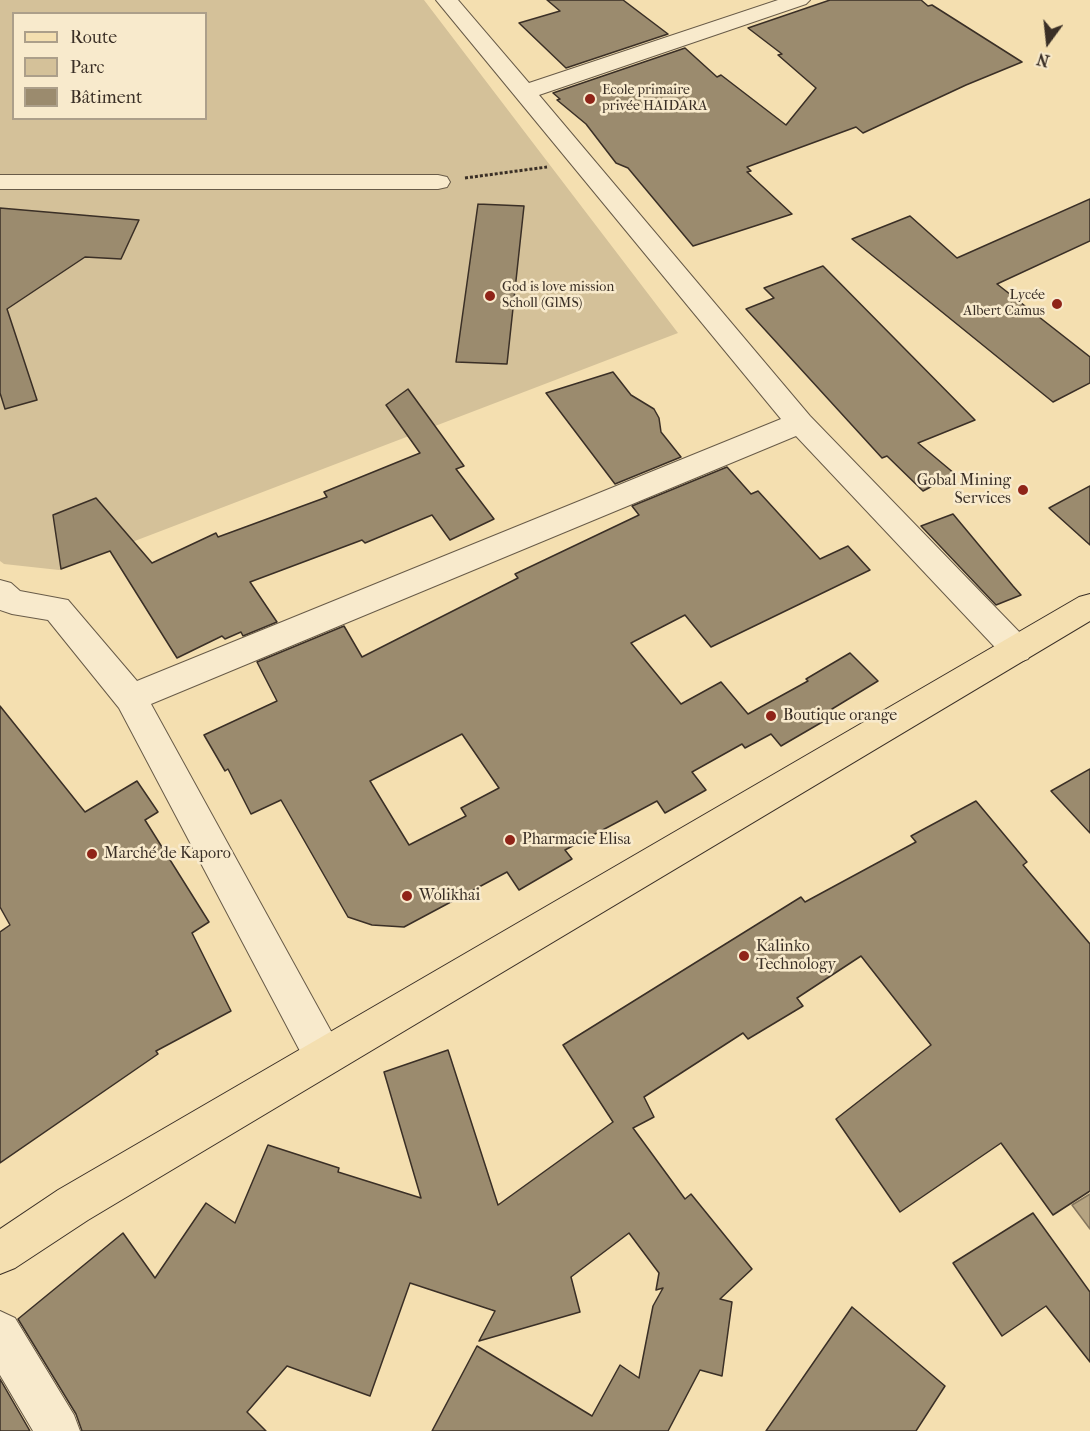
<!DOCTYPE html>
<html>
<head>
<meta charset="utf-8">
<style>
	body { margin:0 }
	#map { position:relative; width:1090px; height:1431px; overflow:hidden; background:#f4dfb0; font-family:"IM FELL French Canon",serif }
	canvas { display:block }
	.legend { position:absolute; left:12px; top:12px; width:195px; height:108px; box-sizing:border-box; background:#f8eacc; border:2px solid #ac9f8a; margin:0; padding:8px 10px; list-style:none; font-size:18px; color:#3a2f26 }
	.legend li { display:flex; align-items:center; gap:12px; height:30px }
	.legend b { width:30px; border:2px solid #ac9f8a }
	.north { position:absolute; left:1018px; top:12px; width:60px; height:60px; -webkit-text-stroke:4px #f8eacc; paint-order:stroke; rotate:195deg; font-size:16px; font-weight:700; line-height:24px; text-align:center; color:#3a2f26 }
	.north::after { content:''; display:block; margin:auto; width:21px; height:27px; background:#3a2f26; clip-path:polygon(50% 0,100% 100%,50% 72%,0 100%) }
</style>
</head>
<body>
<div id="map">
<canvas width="1090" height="1431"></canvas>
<ul class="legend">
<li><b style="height:8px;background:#f4dfb0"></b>Route</li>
<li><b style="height:16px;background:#d4c199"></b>Parc</li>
<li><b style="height:16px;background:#9b8b6e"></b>Bâtiment</li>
</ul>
<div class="north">N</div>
</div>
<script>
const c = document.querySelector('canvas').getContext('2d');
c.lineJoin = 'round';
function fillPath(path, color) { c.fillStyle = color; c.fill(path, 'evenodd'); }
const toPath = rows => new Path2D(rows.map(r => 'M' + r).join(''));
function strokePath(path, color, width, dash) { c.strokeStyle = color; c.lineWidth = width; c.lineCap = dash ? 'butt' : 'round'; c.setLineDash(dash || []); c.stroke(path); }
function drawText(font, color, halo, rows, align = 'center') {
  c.font = font + ' "IM FELL French Canon",serif'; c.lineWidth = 5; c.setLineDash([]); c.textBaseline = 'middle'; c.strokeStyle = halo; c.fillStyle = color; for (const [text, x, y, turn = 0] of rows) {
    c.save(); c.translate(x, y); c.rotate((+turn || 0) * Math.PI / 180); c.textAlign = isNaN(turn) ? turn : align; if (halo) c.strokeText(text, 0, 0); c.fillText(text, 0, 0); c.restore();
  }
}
fillPath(toPath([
	[0,0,424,0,678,333,59,570,4,564,0,561],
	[14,14,206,14,206,118,14,118]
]), '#d4c199');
const water = toPath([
	[1090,1194,1090,1229,1072,1205,1090,1194]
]);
fillPath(water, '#b5a381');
strokePath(water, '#84755d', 1.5);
const building = toPath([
	[547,0,623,0,668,34,566,68,519,23,560,11,547,0],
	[830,0,921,0,928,6,932,5,1022,62,966,85,863,133,856,127,747,167,751,171,747,172,792,214,693,246,628,168,616,163,586,124,557,100,560,99,553,93,685,48,717,77,721,75,786,125,816,88,778,55,782,54,748,28,830,0],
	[1090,199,1090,241,997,284,1090,357,1090,383,1053,402,852,239,910,216,957,258,1090,199],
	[478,204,524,206,507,364,456,362,478,204],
	[0,208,139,220,121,259,85,257,7,309,37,400,5,409,0,393,0,208],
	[823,266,975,420,918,443,955,474,923,491,887,456,882,458,746,309,774,298,764,288,823,266],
	[613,372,631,395,654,409,659,418,661,432,681,457,615,484,546,393,613,372],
	[408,389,464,466,456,469,494,519,450,540,432,515,365,543,362,540,250,582,277,622,243,636,241,632,225,639,222,636,177,658,110,551,61,569,53,515,96,498,152,563,216,533,218,537,327,497,324,492,420,453,386,405,408,389],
	[727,467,751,494,758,491,820,559,848,546,870,570,711,647,685,615,631,643,681,704,721,682,748,714,808,681,806,679,850,653,878,681,832,709,836,714,781,746,771,734,745,748,742,744,692,772,706,790,665,813,657,801,565,850,572,859,519,890,507,872,404,927,372,925,348,917,281,800,251,814,228,769,225,771,204,735,277,701,257,662,344,626,362,657,518,578,515,574,639,515,632,506,727,467],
	[462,734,499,788,461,808,466,816,409,845,370,781,462,734],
	[1090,486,1090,545,1049,508,1090,486],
	[953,514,1013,586,1021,595,996,605,921,526,953,514],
	[0,706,85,812,137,781,158,812,145,820,209,922,192,933,231,1011,156,1051,158,1054,0,1163,0,932,10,925,0,907,0,706],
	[1090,769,1090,833,1051,791,1090,769],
	[976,801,1027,862,1023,865,1090,944,1090,1191,1053,1215,1001,1143,900,1212,836,1119,931,1045,861,956,797,998,803,1006,748,1039,743,1033,644,1097,654,1117,633,1128,685,1199,691,1194,752,1269,720,1299,732,1302,722,1376,700,1370,668,1431,432,1431,477,1346,592,1416,620,1365,639,1378,653,1306,663,1288,656,1290,659,1273,629,1233,571,1277,580,1312,479,1341,495,1311,410,1283,370,1396,287,1366,247,1412,266,1431,82,1431,76,1414,18,1319,123,1233,155,1278,206,1203,235,1223,268,1145,339,1168,338,1172,421,1198,384,1072,448,1050,498,1205,613,1122,563,1045,801,897,805,902,916,842,911,836,976,801],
	[1033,1213,1090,1292,1090,1362,1046,1306,1002,1336,953,1263,1033,1213],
	[852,1307,945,1386,916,1431,766,1431,852,1307],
	[0,1379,30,1431,0,1431,0,1379]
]);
fillPath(building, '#9b8b6e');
strokePath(building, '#3a2f26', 1.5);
const minor = toPath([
	[436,0,458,0,529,83,778,0,810,0,806,4,539,95,810,416,1028,641,1033,650,1028,659,1017,663,1006,659,796,436,151,704,338,1044,343,1057,338,1070,324,1076,310,1070,119,708,48,620,12,614,0,610,0,580,11,583,20,591,68,600,137,681,781,419,436,0],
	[0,175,438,175,447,177,450,182,447,187,438,189,0,189,0,175],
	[0,1311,15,1318,74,1415,80,1431,33,1431,0,1375,0,1311]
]);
const major = toPath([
	[1090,594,1090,621,88,1220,15,1268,0,1274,0,1229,58,1190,1079,597,1090,594]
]);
strokePath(minor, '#685b48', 2);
strokePath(major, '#3a2f26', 2);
strokePath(toPath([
	[465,178,547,167]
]), '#3a2f26', 3, [3, 2]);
fillPath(minor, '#f8eacc');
fillPath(major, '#f4dfb0');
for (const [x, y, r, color] of [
	[590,99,6,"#8f2418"],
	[490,296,6,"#8f2418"],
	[1057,304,6,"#8f2418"],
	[1023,490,6,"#8f2418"],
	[771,716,6,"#8f2418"],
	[510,840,6,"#8f2418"],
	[92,854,6,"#8f2418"],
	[407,896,6,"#8f2418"],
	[744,956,6,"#8f2418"]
]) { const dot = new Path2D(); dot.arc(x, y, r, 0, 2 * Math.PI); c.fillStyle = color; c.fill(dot); strokePath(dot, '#f8eacc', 2); }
drawText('14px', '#3a2f26', '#f8eacc', [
	["Ecole primaire",602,91],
	["privée HAIDARA",602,107],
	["God is love mission",502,288],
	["Scholl (GlMS)",502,304],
	["Lycée",1045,296,"right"],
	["Albert Camus",1045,312,"right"]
], 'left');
drawText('16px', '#3a2f26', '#f8eacc', [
	["Gobal Mining",1011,481,"right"],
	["Services",1011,499,"right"],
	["Boutique orange",783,716],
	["Pharmacie Elisa",522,840],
	["Marché de Kaporo",104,854],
	["Wolikhai",419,896],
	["Kalinko",756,947],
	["Technology",756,965]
], 'left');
</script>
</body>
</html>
